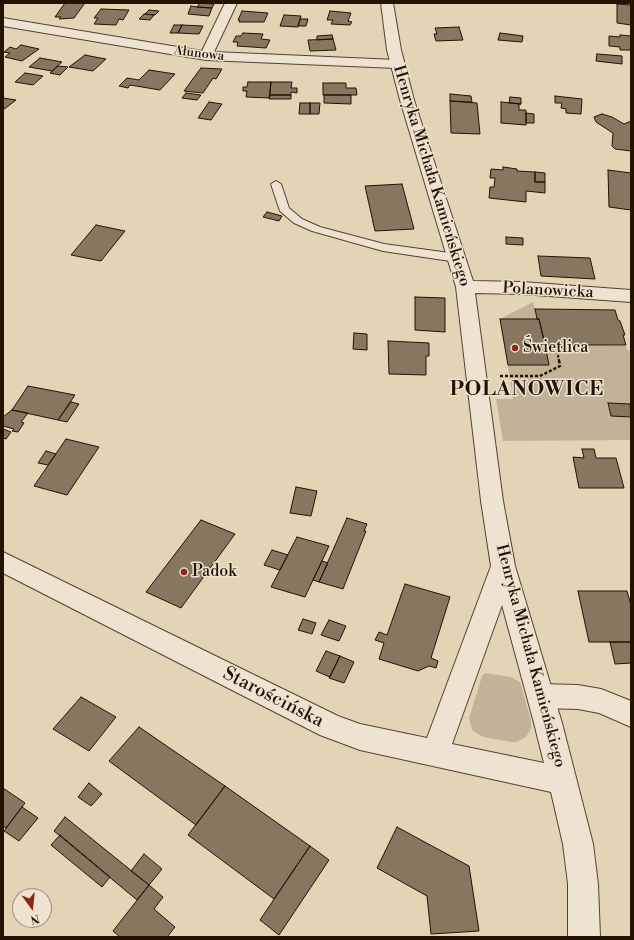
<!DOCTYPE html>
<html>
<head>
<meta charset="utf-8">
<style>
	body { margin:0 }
	#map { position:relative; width:634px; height:940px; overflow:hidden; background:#e3d4b6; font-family:"Libre Bodoni",serif }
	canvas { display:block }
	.frame { position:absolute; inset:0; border:4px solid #221303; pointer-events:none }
	.north { position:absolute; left:12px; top:888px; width:40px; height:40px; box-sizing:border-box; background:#ede3d0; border:1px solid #9c907e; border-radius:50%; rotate:165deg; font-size:11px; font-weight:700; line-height:16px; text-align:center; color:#221303 }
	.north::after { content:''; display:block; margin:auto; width:14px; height:18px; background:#8f2418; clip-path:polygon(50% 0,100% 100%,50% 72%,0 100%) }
</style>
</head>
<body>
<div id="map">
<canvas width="634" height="940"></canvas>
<div class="frame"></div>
<div class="north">N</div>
</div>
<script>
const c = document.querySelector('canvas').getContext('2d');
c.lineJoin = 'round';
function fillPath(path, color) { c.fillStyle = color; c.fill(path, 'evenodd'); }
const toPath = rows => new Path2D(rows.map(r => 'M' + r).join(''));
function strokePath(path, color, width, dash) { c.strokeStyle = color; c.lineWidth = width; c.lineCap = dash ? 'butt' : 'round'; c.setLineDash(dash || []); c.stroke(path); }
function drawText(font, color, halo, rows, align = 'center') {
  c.font = font + ' "Libre Bodoni",serif'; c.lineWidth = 3; c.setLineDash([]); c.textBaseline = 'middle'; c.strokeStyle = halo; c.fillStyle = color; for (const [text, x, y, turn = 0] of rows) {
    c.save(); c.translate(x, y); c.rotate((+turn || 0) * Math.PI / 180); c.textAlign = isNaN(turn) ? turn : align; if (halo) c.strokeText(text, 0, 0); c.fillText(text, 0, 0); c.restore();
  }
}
fillPath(toPath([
	[533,302,545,345,626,346,627,350,631,350,631,440,503,441,496,399,513,399,500,319],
	[485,673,511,677,520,682,531,720,531,729,526,737,516,742,511,742,483,737,472,730,469,718,482,676]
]), '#c2b398');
const building = toPath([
	[65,3,85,3,74,18,59,19,61,17,55,17,65,3],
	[200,3,214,4,212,8,197,7,200,3],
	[617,4,631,5,631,25,617,23,617,4],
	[191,6,197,7,212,8,209,16,188,14,191,6],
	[101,9,129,10,123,20,119,19,116,25,94,24,98,18,94,18,101,9],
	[149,10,159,11,155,15,145,14,149,10],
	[242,11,268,13,264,22,239,22,240,20,238,20,242,11],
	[330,11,351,13,348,21,352,22,350,25,331,24,333,20,327,20,330,11],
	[144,14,154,15,150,20,139,19,144,14],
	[284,15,301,16,298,27,280,26,284,15],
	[300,19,308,19,306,26,298,26,300,19],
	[174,25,182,25,178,33,170,33,174,25],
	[182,25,203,26,199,34,178,33,182,25],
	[459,27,463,40,436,41,434,34,437,34,435,28,459,27],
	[243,33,263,34,261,39,270,40,266,48,237,46,238,42,233,42,236,36,241,36,243,33],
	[500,33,523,36,522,42,498,40,500,33],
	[332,35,333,39,317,40,317,36,332,35],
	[620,35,631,36,631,50,620,50,620,47,609,46,609,36,620,37,620,35],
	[333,39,336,50,310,51,308,40,333,39],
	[21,45,39,49,22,61,5,57,10,53,4,52,10,47,16,49,21,45],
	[597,54,622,56,622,64,596,61,597,54],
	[85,55,95,57,106,59,93,71,69,67,85,55],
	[40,58,62,62,52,71,29,67,40,58],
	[58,66,68,67,60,75,50,73,58,66],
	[201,68,222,69,216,79,213,78,203,93,184,91,201,68],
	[149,70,175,74,160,90,130,85,128,88,119,86,127,78,139,80,149,70],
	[25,73,43,76,33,85,15,82,25,73],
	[248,82,271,82,269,98,246,97,247,91,243,91,243,87,247,87,248,82],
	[271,82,292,82,291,88,297,88,297,93,291,92,291,95,270,95,271,82],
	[323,83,346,83,346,88,356,88,357,95,323,95,323,83],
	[186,93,201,95,197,100,182,98,186,93],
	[450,94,471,96,472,102,450,101,450,94],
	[270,95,291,95,291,99,269,99,270,95],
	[324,95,351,95,351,104,324,103,324,95],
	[555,96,582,99,581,114,566,113,566,109,561,108,562,103,555,103,555,96],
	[510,97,521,98,521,104,509,103,510,97],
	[3,98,16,100,3,110,3,98],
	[450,101,477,103,480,134,451,133,450,101],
	[209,102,222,104,211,120,198,118,209,102],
	[501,102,521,104,519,104,519,110,526,110,526,125,501,123,501,102],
	[300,103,310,103,310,114,299,114,300,103],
	[310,103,320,103,319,114,310,114,310,103],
	[526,113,534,114,534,123,526,123,526,113],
	[602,114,612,117,624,124,631,121,631,151,615,149,612,146,613,133,596,122,594,117,602,114],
	[503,167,517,169,517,171,535,172,535,182,545,182,545,193,526,191,526,202,489,198,490,187,494,187,495,178,490,178,491,169,503,170,503,167],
	[608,170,631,173,631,210,609,207,608,170],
	[535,172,545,173,545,182,535,182,535,172],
	[402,184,414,229,375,231,365,186,402,184],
	[267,212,282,216,279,221,263,217,267,212],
	[96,225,125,231,101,261,71,255,96,225],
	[506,237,523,238,523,245,506,244,506,237],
	[538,256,590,258,595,279,541,276,538,256],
	[415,297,445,298,445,332,415,330,415,297],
	[535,309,615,310,618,320,620,321,625,335,623,335,626,345,545,345,539,319,537,319,535,309],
	[500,319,539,319,545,345,561,345,563,350,546,350,549,365,508,365,500,319],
	[354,333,367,334,367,350,353,349,354,333],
	[388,341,429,343,429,356,426,356,426,375,389,374,388,341],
	[28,386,75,395,58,420,12,410,28,386],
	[71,402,79,404,67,422,58,420,71,402],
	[608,403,630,404,631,417,611,416,608,403],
	[12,410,28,413,21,422,24,423,18,432,12,431,14,429,3,426,3,417,12,410],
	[3,429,11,432,6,439,3,438,3,429],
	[66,439,99,447,67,495,34,486,66,439],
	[582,449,594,449,596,458,616,458,624,488,579,488,573,457,584,458,582,449],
	[46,451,56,454,48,465,38,463,46,451],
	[296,487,317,491,311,516,290,513,296,487],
	[347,518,367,524,364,531,366,531,343,589,319,582,347,518],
	[201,520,235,534,181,608,146,592,201,520],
	[297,537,329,546,305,597,271,587,297,537],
	[272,550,288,555,280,570,264,565,272,550],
	[322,561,328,563,319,582,313,580,322,561],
	[405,584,450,597,431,658,438,661,436,668,429,666,418,671,379,659,384,643,375,640,379,632,387,635,405,584],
	[578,591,627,591,631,605,631,642,589,642,578,591],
	[303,619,316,623,312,634,298,630,303,619],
	[329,620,346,626,339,641,321,635,329,620],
	[610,642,631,642,631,663,615,664,610,642],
	[326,651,340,656,330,677,316,671,326,651],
	[340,656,354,662,344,683,329,678,340,656],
	[81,697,116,717,89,751,53,729,81,697],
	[139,727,225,786,196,825,109,761,139,727],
	[89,783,102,794,91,806,78,797,89,783],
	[225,786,310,846,274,899,188,835,225,786],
	[3,788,25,803,6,828,3,826,3,788],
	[22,807,38,818,19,841,4,831,22,807],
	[65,817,149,885,137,900,54,831,65,817],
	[397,827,469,866,479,931,431,934,427,896,377,868,397,827],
	[60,835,110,877,102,887,51,845,60,835],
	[310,846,329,860,279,935,260,920,310,846],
	[144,854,162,869,149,885,131,871,144,854],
	[149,885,163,897,154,909,175,927,167,937,120,937,113,931,149,885]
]);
fillPath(building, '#867760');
strokePath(building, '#221303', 1);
const service = toPath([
	[276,181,281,184,289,208,302,219,320,227,384,244,457,254,461,255,463,258,461,261,457,262,383,251,312,231,294,223,280,211,271,184,276,181]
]);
const minor = toPath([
	[225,3,237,3,214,52,397,60,402,61,404,64,402,67,397,68,206,60,3,26,3,18,202,51,225,3],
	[540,684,578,685,601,689,631,701,631,727,599,713,578,709,540,708,531,705,527,696,531,687,540,684]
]);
const tertiary = toPath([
	[381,3,393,3,401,50,414,100,473,281,522,282,631,290,631,302,522,294,475,293,503,501,515,566,562,723,593,844,598,884,600,937,568,937,568,884,563,844,551,792,360,750,320,735,3,573,3,552,338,716,360,724,427,738,491,566,481,501,456,287,400,100,387,50,381,3],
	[502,605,534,723,544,763,452,744,502,605]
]);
strokePath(service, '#524330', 2);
strokePath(minor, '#524330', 2);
strokePath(tertiary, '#524330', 2);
strokePath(toPath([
	[558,355,559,361]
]), '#221303', 2, [2.5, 1.5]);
strokePath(toPath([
	[500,376,540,376,560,366,559,360]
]), '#221303', 2.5, [3, 2]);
fillPath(service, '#ede3d0');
fillPath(minor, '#ede3d0');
fillPath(tertiary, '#ede3d0');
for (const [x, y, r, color] of [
	[515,348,4,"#8f2418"],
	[184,572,4,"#8f2418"]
]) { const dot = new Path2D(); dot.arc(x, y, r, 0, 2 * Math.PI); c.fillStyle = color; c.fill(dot); strokePath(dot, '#ede3d0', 1.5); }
drawText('13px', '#221303', '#ede3d0', [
	["Ałunowa",199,54,7]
]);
drawText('16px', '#221303', '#ede3d0', [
	["Henryka Michała Kamieńskiego",431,176,73],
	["Polanowicka",548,291,3],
	["Henryka Michała Kamieńskiego",530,656,75]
]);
drawText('16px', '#221303', '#ede3d0', [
	["Świetlica",523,348],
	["Padok",192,572]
], 'left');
drawText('19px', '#221303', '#ede3d0', [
	["Starościńska",273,698,27]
]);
c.letterSpacing = '1px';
drawText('bold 20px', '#221303', '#ede3d0', [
	["POLANOWICE",527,390]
]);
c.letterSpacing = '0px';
</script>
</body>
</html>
